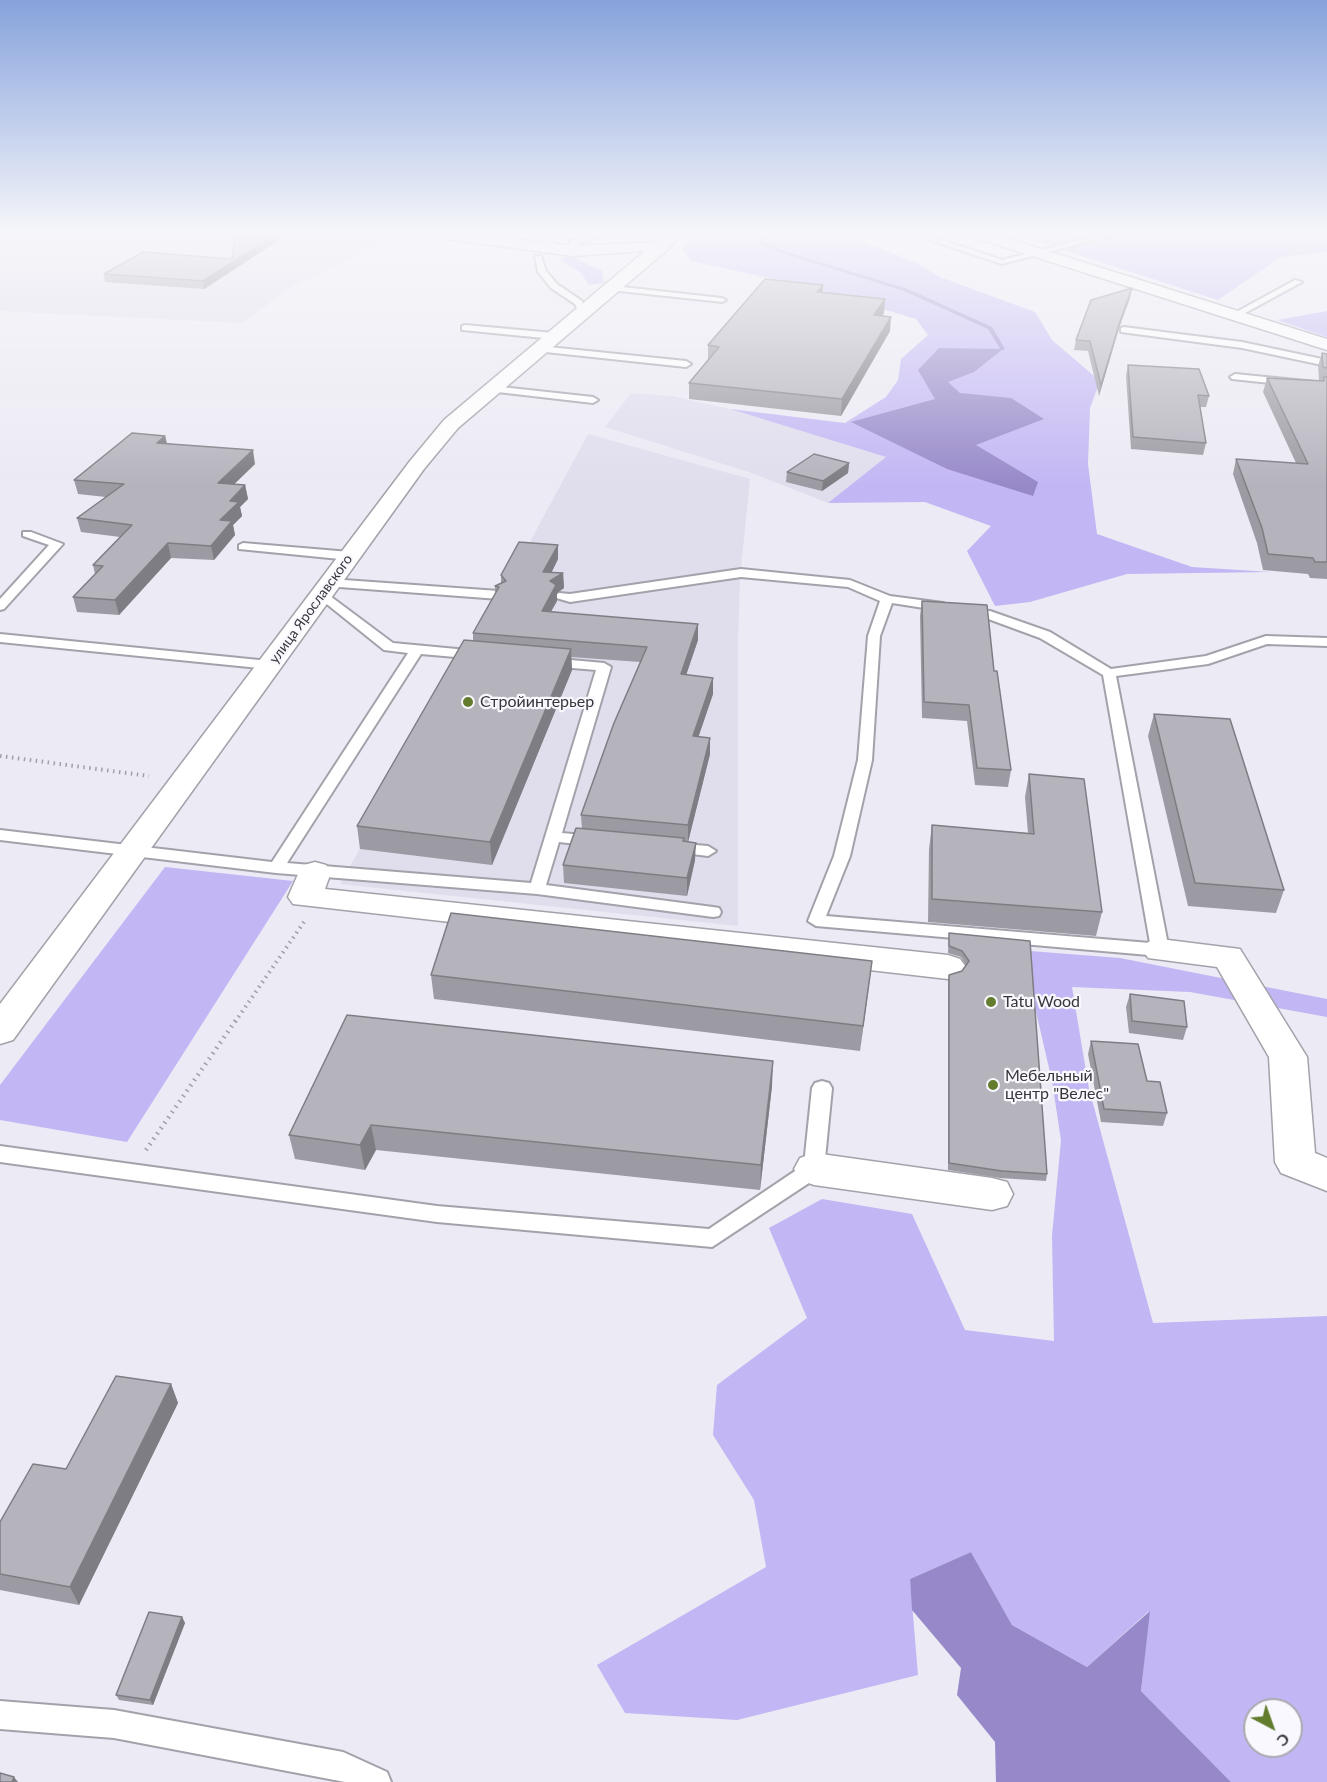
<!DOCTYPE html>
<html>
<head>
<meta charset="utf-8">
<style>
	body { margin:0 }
	#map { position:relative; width:1327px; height:1782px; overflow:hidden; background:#eceaf4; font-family:Lato,sans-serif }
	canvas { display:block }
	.north { position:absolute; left:1243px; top:1698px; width:60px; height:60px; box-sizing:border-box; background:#f9f8fe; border:2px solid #abaab0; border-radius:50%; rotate:139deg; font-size:16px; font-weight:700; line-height:24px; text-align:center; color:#37363a }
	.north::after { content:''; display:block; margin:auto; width:21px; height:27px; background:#637c2e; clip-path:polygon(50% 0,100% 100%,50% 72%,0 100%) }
</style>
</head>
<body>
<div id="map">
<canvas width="1327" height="1782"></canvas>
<div class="north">С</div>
</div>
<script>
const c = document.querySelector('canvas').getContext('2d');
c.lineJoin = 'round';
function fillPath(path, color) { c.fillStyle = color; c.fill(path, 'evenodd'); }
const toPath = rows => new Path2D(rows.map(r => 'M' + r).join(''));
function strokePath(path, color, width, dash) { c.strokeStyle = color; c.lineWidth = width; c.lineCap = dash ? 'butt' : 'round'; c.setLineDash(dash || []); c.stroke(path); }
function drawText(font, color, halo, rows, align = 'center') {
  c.font = font + ' Lato,sans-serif'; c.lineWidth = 4.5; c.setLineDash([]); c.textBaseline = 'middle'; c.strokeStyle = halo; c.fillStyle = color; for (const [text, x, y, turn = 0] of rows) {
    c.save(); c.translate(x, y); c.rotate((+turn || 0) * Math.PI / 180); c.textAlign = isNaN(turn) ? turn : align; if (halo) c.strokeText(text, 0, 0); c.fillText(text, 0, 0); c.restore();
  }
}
fillPath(toPath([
	[0,235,376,235,394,238,289,288,242,323,0,311],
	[631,393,672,396,730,409,886,457,828,503,752,473,605,427],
	[588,434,750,479,740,578,738,642,738,926,340,884,466,661]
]), '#e0dded');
fillPath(toPath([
	[692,235,858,235,867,243,917,263,940,277,1035,312,1052,340,1100,381,1090,408,1088,464,1097,534,1192,567,1270,572,1127,574,1030,602,995,606,967,551,991,526,925,502,828,503,886,457,730,409,845,423,886,397,898,380,901,359,928,335,916,319,806,286,691,261,682,248],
	[1016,235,1327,235,1327,252,1281,257,1218,300],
	[564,257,575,258,602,271,604,283,589,285,581,273,559,259],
	[1327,311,1327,337,1277,320,1299,316],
	[165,867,293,881,127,1142,0,1120,0,1085],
	[1030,951,1120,958,1327,999,1327,1017,1190,992,1072,987,1089,1089,1153,1323,1327,1316,1327,1782,1231,1782,1141,1691,1149,1611,1087,1667,1012,1625,971,1552,910,1579,918,1675,737,1720,625,1713,597,1665,766,1567,754,1500,713,1435,717,1385,807,1318,769,1228,822,1199,912,1214,965,1330,1054,1341,1052,1236,1061,1140,1052,1081,1031,990],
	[1255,1710,1291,1710,1291,1746,1255,1746]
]), '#c3b6f4');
fillPath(toPath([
	[939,348,1003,349,974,372,948,382,960,393,1011,398,1044,419,976,445,1038,482,1033,496,947,469,851,422,935,399,918,370],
	[971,1552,1012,1625,1087,1667,1150,1611,1141,1691,1231,1782,996,1782,995,1742,957,1695,961,1668,912,1610,910,1579]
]), '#9789c9');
fillPath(toPath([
	[758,235,762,235,764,242,787,252,908,289,992,327,1005,349,1001,350,988,329,904,291,785,254,761,244,758,235]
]), '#9789c9');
const lane = toPath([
	[550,235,561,235,553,239,554,249,550,251,546,249,545,238,550,235],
	[591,235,604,235,577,244,576,253,570,253,570,241,591,235],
	[915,235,927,235,1002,260,1099,235,1113,235,1002,264,915,235],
	[535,256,541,256,546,271,557,284,582,301,585,314,579,314,575,304,551,288,538,272,535,256],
	[1295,280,1302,282,1236,318,1229,316,1295,280],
	[613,286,722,298,726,300,722,302,610,290,613,286],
	[465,325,554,333,558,336,554,339,462,330,462,326,465,325],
	[1124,327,1242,342,1327,360,1327,366,1242,348,1121,332,1121,328,1124,327],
	[539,346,686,361,691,364,686,367,536,351,536,347,539,346],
	[1235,374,1327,383,1327,389,1232,379,1230,377,1235,374],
	[492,386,593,397,598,400,593,403,489,391,487,389,492,386],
	[23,532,31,532,63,544,4,609,0,610,0,599,49,545,23,536,23,532],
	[243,543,350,552,356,556,350,560,239,549,239,545,243,543],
	[741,569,850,580,890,596,943,603,949,607,943,611,892,603,880,636,872,760,850,856,826,916,1150,943,1103,675,1040,638,983,617,964,614,964,608,990,611,1050,632,1111,669,1206,656,1266,636,1327,638,1327,646,1267,644,1208,664,1116,676,1169,950,1166,954,1160,956,816,926,808,921,834,856,858,760,868,636,880,601,848,587,741,577,570,602,553,597,559,593,570,594,741,569],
	[330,579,499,591,505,595,499,599,326,586,324,583,330,579],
	[322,590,393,643,478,651,485,655,478,659,421,654,287,863,531,883,596,670,549,666,542,662,549,658,604,663,611,667,562,833,594,836,602,841,594,846,559,842,546,885,713,907,719,908,721,912,719,916,713,917,537,894,276,873,0,840,0,830,272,862,408,653,384,650,318,597,318,591,322,590],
	[0,634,269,661,276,665,269,669,0,642,0,634],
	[673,843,708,846,716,851,708,856,667,851,665,848,673,843],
	[822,1081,829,1083,832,1088,824,1169,821,1175,712,1247,437,1222,0,1162,0,1146,437,1206,709,1229,804,1165,812,1088,815,1083,822,1081],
	[0,1701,114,1710,343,1752,387,1772,391,1782,345,1782,114,1738,0,1729,0,1701]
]);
const street = toPath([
	[315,862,326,865,331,872,325,889,948,955,960,959,966,967,960,975,948,979,293,904,288,897,299,872,304,865,315,862],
	[1160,939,1240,949,1307,1057,1315,1153,1327,1158,1327,1191,1281,1173,1275,1162,1269,1057,1217,967,1148,958,1143,950,1148,942,1160,939],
	[814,1153,992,1178,1007,1182,1013,1194,1007,1206,992,1210,814,1185,800,1180,794,1169,800,1158,814,1153]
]);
const secondary = toPath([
	[440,235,484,235,573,246,657,242,665,235,681,235,668,249,458,428,424,469,13,1040,0,1044,0,1004,410,461,444,420,645,251,573,256,447,239,440,235],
	[974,235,997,235,1327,339,1327,350,976,238,974,235]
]);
strokePath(lane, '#a3a2aa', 4);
strokePath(street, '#a3a2aa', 3);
strokePath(secondary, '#a3a2aa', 3);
strokePath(toPath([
	[0,756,149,776],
	[235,1022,304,922]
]), '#a19fa6', 4, [1.5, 4.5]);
strokePath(toPath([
	[146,1150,236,1020]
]), '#a19fa6', 4.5, [1.5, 5]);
fillPath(lane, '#fff');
fillPath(street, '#fff');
fillPath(secondary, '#fff');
fillPath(toPath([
	[235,235,287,235,204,289,105,282,104,274,232,259],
	[823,285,823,292,885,299,884,313,882,316,890,331,841,416,689,399,689,383,708,360,708,345],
	[1130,298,1119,328,1099,396,1088,351,1074,350,1076,340],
	[1322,353,1327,354,1327,579,1310,578,1308,574,1263,570,1257,543,1233,474,1236,459,1296,463,1263,392,1267,378,1323,381,1319,380,1318,366],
	[1128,365,1209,396,1206,407,1200,407,1206,443,1203,455,1131,449,1126,376],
	[165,436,167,443,255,464,234,484,245,485,248,499,240,507,242,516,233,525,235,535,214,560,171,558,119,615,77,612,73,597,95,574,93,565,120,537,81,532,77,518,106,497,78,494,74,480],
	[849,463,848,473,822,491,786,482,787,472],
	[558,559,551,573,563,573,564,588,557,593,557,601,551,611,698,640,686,675,713,694,698,737,710,738,710,754,688,842,695,860,687,896,564,883,563,865,582,829,581,815,640,662,571,657,572,670,492,865,360,849,357,826,473,641,473,633,495,593,495,586,501,583,501,575],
	[922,601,994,671,1011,770,1008,787,975,785,967,721,922,718,920,616],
	[1154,714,1284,890,1276,913,1188,906,1148,736],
	[1029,774,1102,912,1096,936,928,922,929,849,932,825,1028,833,1025,797],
	[949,933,1030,941,1047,1174,1046,1181,1000,1178,948,1170,948,981,949,975,962,971,966,965,961,957,948,953],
	[872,961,860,1051,434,999,431,975],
	[1130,994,1187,1027,1183,1040,1129,1033,1126,1007],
	[347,1015,772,1086,760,1190,376,1150,365,1170,295,1159,289,1135],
	[1091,1041,1147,1081,1167,1113,1163,1126,1101,1122,1088,1054],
	[171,1384,178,1403,79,1605,0,1590,0,1522],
	[182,1617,185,1623,153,1705,119,1700,116,1695]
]), '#9c9aa2');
fillPath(toPath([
	[275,235,287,235,204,289,203,281],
	[823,285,822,299,817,292],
	[1132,288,1130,298,1119,328,1099,396,1101,385,1121,318],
	[885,299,884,313,872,330,874,315],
	[891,317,890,331,841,416,842,399],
	[165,436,168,449,157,443],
	[253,450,255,464,221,497,218,483],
	[849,463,848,473,822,491,823,481],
	[245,485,248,499,240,507,242,516,233,525,235,535,214,560,211,546,220,520,230,501],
	[168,543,171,558,119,615,115,600],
	[558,545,558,559,544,588,543,572],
	[563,573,564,588,557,593,557,601,543,626,542,611,550,581],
	[698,624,698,640,681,690,681,674],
	[571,649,572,670,492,865,490,842],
	[713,678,713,694,693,753,693,736],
	[710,738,710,754,688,842,688,825],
	[696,843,695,860,687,896,687,878],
	[872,961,869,985,860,1051,863,1026],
	[773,1061,772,1086,760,1190,761,1165],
	[371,1125,376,1150,365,1170,360,1145],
	[171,1384,178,1403,79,1605,70,1587],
	[182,1617,185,1623,153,1705,150,1700],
	[14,1777,18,1782,12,1782]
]), '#7f7d84');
const building = toPath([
	[235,235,275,235,203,281,104,274,143,252,232,259,235,235],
	[765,279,823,285,817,292,885,299,874,315,891,317,842,399,689,383,719,347,708,345,765,279],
	[1132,288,1121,318,1101,385,1090,341,1076,340,1091,300,1132,288],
	[1322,353,1327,354,1327,368,1323,367,1322,353],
	[1128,365,1199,369,1209,396,1198,395,1206,443,1133,437,1128,365],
	[1324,377,1327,377,1327,562,1315,562,1313,558,1268,554,1262,528,1236,459,1308,464,1267,378,1324,381,1324,377],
	[132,433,165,436,157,443,253,450,218,483,245,485,230,501,239,502,220,520,232,521,211,546,168,543,115,600,73,597,103,566,93,565,132,525,77,518,124,484,74,480,132,433],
	[814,454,849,463,823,481,787,472,814,454],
	[519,542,558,545,543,572,563,573,550,581,556,585,542,611,698,624,681,674,713,678,693,736,710,738,688,825,581,815,614,723,647,647,473,633,499,587,495,586,506,581,501,575,519,542],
	[922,601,987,605,994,671,997,671,1011,770,977,768,969,705,924,702,922,601],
	[464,640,571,649,490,842,357,826,464,640],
	[1154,714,1230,719,1284,890,1195,883,1154,714],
	[1029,774,1084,779,1102,912,932,899,932,825,1034,834,1029,774],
	[576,828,684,838,683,841,696,843,687,878,563,865,576,828],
	[451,913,872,961,863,1026,431,975,451,913],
	[949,933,1030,941,1047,1174,1002,1171,949,1163,949,975,962,971,969,961,962,951,949,946,949,933],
	[1130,994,1184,1001,1187,1027,1132,1021,1130,994],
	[347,1015,773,1061,761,1165,371,1125,360,1145,289,1135,347,1015],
	[1091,1041,1138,1044,1147,1081,1160,1082,1167,1113,1104,1109,1091,1041],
	[116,1376,171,1384,70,1587,0,1574,0,1522,33,1464,66,1469,116,1376],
	[149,1612,182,1617,150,1700,116,1695,149,1612],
	[0,1773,14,1777,12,1782,0,1782,0,1773]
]);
fillPath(building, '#b5b3bc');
strokePath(building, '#7f7d84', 1.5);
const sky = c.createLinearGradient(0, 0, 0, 485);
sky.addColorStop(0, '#87a3dc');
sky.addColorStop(0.48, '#f6f6fa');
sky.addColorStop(1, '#f6f6fa00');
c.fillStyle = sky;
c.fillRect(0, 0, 1327, 485);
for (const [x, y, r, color] of [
	[468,702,6,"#637c2e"],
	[991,1002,6,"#637c2e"],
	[993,1085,6,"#637c2e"]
]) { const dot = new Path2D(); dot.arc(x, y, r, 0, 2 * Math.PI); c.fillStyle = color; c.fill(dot); strokePath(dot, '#f9f8fe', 2); }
drawText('14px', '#37363a', '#f9f8fe', [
	["улица Ярославского",311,609,-54]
]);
drawText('16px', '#37363a', '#f9f8fe', [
	["Стройинтерьер",480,702],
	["Tatu Wood",1003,1002],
	["Мебельный",1005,1076],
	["центр \"Велес\"",1005,1094]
], 'left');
</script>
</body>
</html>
